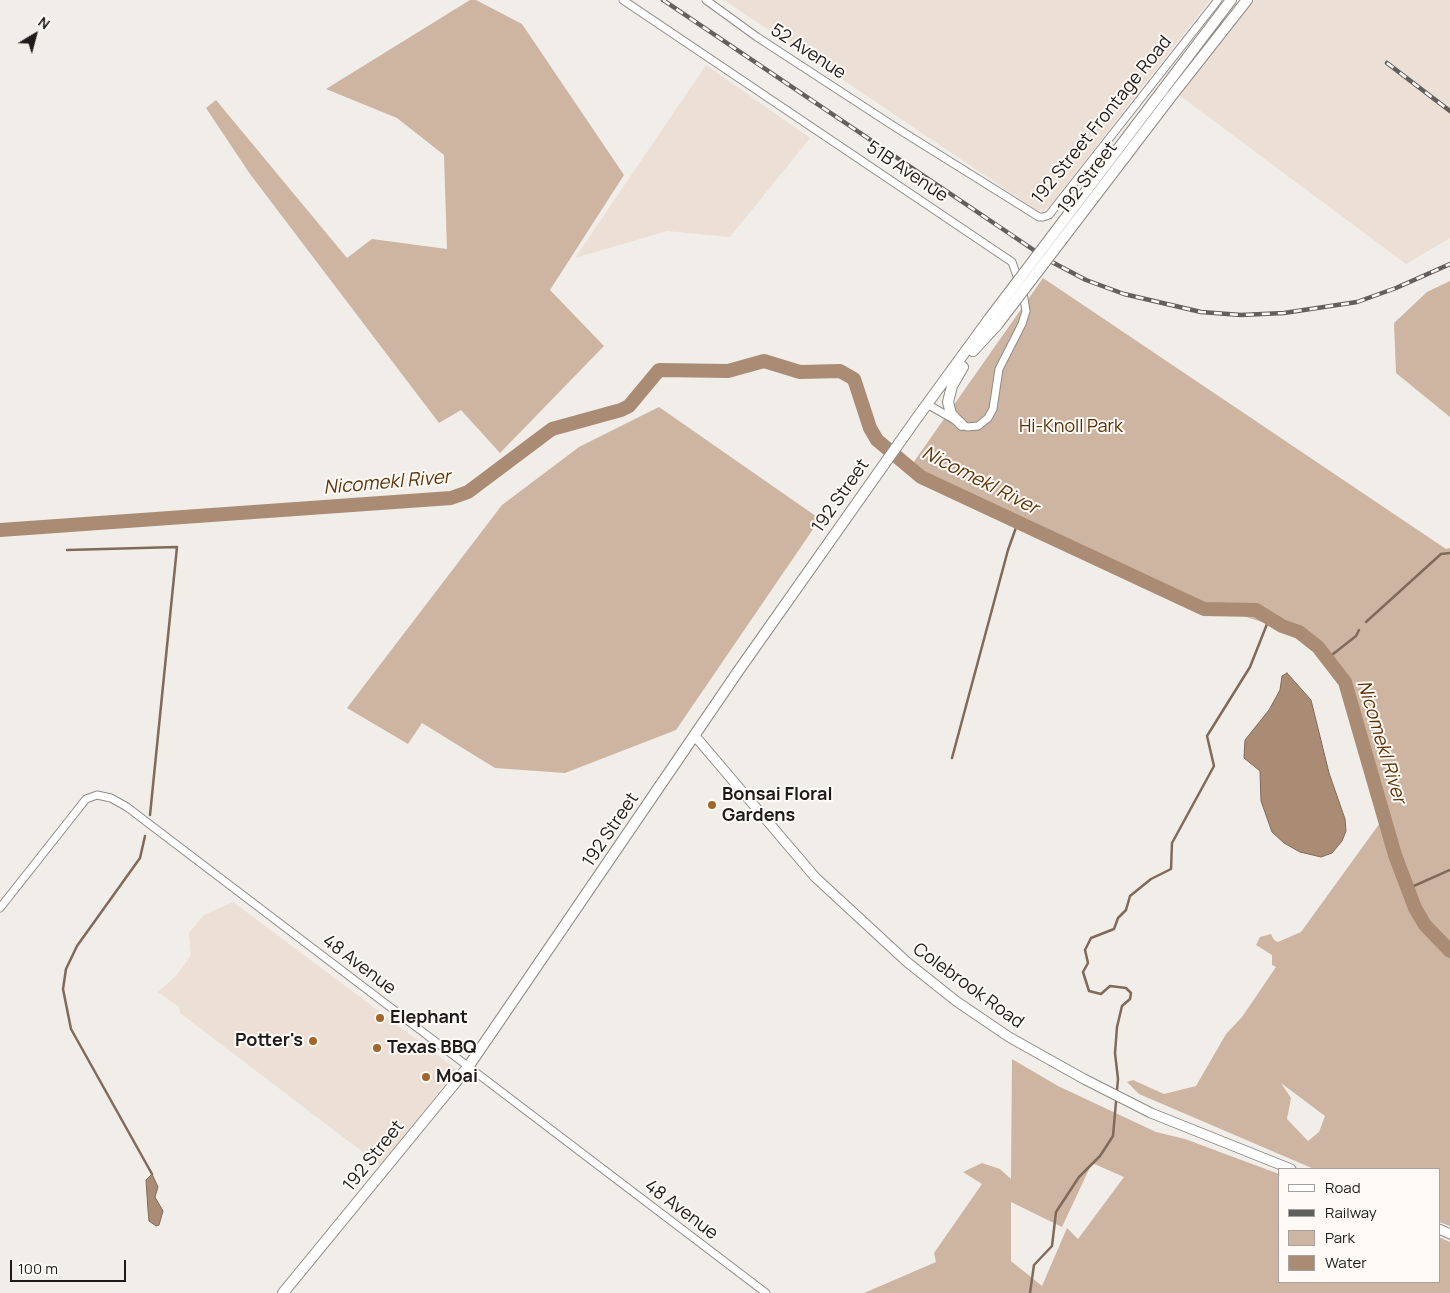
<!DOCTYPE html>
<html>
<head>
<meta charset="utf-8">
<style>
	body { margin:0 }
	#map { position:relative; width:1450px; height:1293px; overflow:hidden; background:#f1ede9; font-family:Manrope,sans-serif }
	canvas { display:block }
	.legend { position:absolute; left:1278px; top:1168px; width:162px; height:115px; box-sizing:border-box; background:#fffaf6; border:1px solid #a5a19e; margin:0; padding:6px 9px; list-style:none; font-size:15px; color:#1d1c1a }
	.legend li { display:flex; align-items:center; gap:10px; height:25px }
	.legend b { width:25px; border:1px solid #a5a19e }
	.north { position:absolute; left:10px; top:10px; width:50px; height:50px; -webkit-text-stroke:4px #fffaf6; paint-order:stroke; rotate:37deg; font-size:14px; font-weight:700; line-height:20px; text-align:center; color:#1d1c1a }
	.north::after { content:''; display:block; margin:auto; width:18px; height:22px; background:#1d1c1a; clip-path:polygon(50% 0,100% 100%,50% 72%,0 100%) }
	.scale { position:absolute; left:10px; top:1260px; width:116px; height:22px; box-sizing:border-box; border:2px solid #1d1c1a; border-top:0; padding-left:6px; font-size:15px; line-height:18px; white-space:nowrap; color:#1d1c1a; -webkit-text-stroke:4px #fffaf6; paint-order:stroke }
</style>
</head>
<body>
<div id="map">
<canvas width="1450" height="1293"></canvas>
<ul class="legend">
<li><b style="height:6px;background:#fff"></b>Road</li>
<li><b style="height:6px;background:#62605d"></b>Railway</li>
<li><b style="height:14px;background:#cdb5a2"></b>Park</li>
<li><b style="height:14px;background:#aa8c74"></b>Water</li>
</ul>
<div class="north">N</div>
<div class="scale">100 m</div>
</div>
<script>
const c = document.querySelector('canvas').getContext('2d');
c.lineJoin = 'round';
function fillPath(path, color) { c.fillStyle = color; c.fill(path, 'evenodd'); }
const toPath = rows => new Path2D(rows.map(r => 'M' + r).join(''));
function strokePath(path, color, width, dash) { c.strokeStyle = color; c.lineWidth = width; c.lineCap = dash ? 'butt' : 'round'; c.setLineDash(dash || []); c.stroke(path); }
function drawText(font, color, halo, rows, align = 'center') {
  c.font = font + ' Manrope,sans-serif'; c.lineWidth = 4; c.setLineDash([]); c.textBaseline = 'middle'; c.strokeStyle = halo; c.fillStyle = color; for (const [text, x, y, turn = 0] of rows) {
    c.save(); c.translate(x, y); c.rotate((+turn || 0) * Math.PI / 180); c.textAlign = isNaN(turn) ? turn : align; if (halo) c.strokeText(text, 0, 0); c.fillText(text, 0, 0); c.restore();
  }
}
fillPath(toPath([
	[724,0,1210,0,1049,207,1043,211,1035,209],
	[1254,0,1450,0,1450,238,1406,264,1179,95,1205,60],
	[706,65,810,138,730,237,667,231,575,258],
	[233,902,456,1069,381,1166,180,1013,179,1007,158,992,177,975,191,955,189,933,204,915]
]), '#ebdfd6');
fillPath(toPath([
	[470,0,476,0,522,24,624,175,550,290,604,346,500,453,461,410,439,423,250,174,206,108,216,100,347,258,372,239,447,249,444,155,397,118,326,89],
	[1043,278,1446,549,1450,548,1450,1226,1439,1222,1439,1169,1314,1169,1139,1094,1127,1082,1133,1080,1164,1094,1196,1086,1226,1034,1242,1017,1276,967,1272,965,1272,955,1256,945,1260,937,1271,934,1274,940,1278,942,1301,932,1385,816,1372,770,1340,686,1325,660,1307,641,1289,631,1183,596,1098,562,1030,527,942,488,913,463],
	[1281,1083,1325,1116,1319,1132,1308,1141,1287,1119,1291,1098],
	[1450,281,1450,417,1396,373,1394,323,1427,292],
	[659,407,820,519,676,730,565,773,495,768,422,723,408,744,347,708,502,505,579,447],
	[1012,1059,1058,1086,1156,1132,1185,1139,1279,1174,1279,1282,1439,1282,1439,1237,1450,1242,1450,1293,864,1293,936,1262,934,1253,982,1184,963,1172,982,1163,1000,1169,1011,1179],
	[1092,1163,1124,1177,1078,1239,1067,1228,1042,1286,1011,1261,1011,1202,1062,1227]
]), '#cdb5a2');
const water = toPath([
	[1287,673,1311,700,1329,773,1345,819,1346,831,1342,841,1332,853,1321,857,1300,852,1284,843,1272,832,1261,801,1260,771,1244,758,1245,740,1269,710,1280,690,1282,676,1287,673],
	[152,1174,158,1187,155,1197,163,1211,159,1225,156,1226,149,1221,148,1210,146,1180,152,1174]
]);
fillPath(water, '#aa8c74');
strokePath(water, '#806a59', 1);
strokePath(toPath([
	[67,550,177,547,150,815],
	[1366,622,1441,554,1450,553],
	[1328,658,1356,636,1359,630],
	[952,758,1008,550,1018,522],
	[145,836,140,858,77,946,66,969,63,989,71,1029,152,1174],
	[1407,889,1450,870],
	[1030,1293,1034,1265,1052,1246,1056,1212,1079,1177,1100,1156,1113,1136,1118,1079,1115,1053,1117,1027,1122,1006,1130,999,1131,993,1126,988,1110,986,1101,994,1089,991,1083,972,1088,963,1085,950,1091,938,1114,929,1118,918,1126,910,1130,896,1151,879,1171,869,1172,843,1214,766,1207,736,1250,667,1269,619]
]), '#806a59', 2.5);
strokePath(toPath([
	[0,530,451,498,468,492,552,429,621,410,629,406,659,370,728,371,764,361,800,372,840,371,854,379,870,428,877,440,921,477,1204,609,1256,610,1282,626,1299,632,1318,647,1345,682,1395,855,1415,908,1425,925,1450,951]
]), '#aa8c74', 14);
const minor = toPath([
	[623,0,1012,262,1023,293,1026,311,1022,324,999,369,993,409,988,418,978,426,967,427,927,404],
	[706,0,757,37,895,127,1039,217,1043,217,1049,215,1218,0],
	[0,908,86,799,97,795,111,798,127,807,766,1293]
]);
const tertiary = toPath([
	[695,736,815,877,907,962,956,1001,1009,1037,1084,1079,1151,1113,1291,1169],
	[1439,1229,1450,1234]
]);
const secondary = toPath([
	[1162,91,1231,0],
	[1170,98,1247,0],
	[973,351,997,325],
	[962,425,951,414,948,402,952,386,963,367],
	[283,1293,468,1067,739,670,914,422,989,319]
]);
strokePath(minor, '#8f8b87', 9);
strokePath(tertiary, '#8f8b87', 11);
strokePath(secondary, '#8f8b87', 12);
strokePath(minor, '#fff', 7);
strokePath(tertiary, '#fff', 9);
strokePath(secondary, '#fff', 10);
const rail = toPath([
	[663,0,1050,261,1086,280,1124,294,1201,312,1241,315,1284,313,1357,302,1396,288,1450,264],
	[1387,63,1450,111]
]);
strokePath(rail, '#62605d', 4.5);
strokePath(rail, '#fffaf6', 2.5, [8]);
const secondaryBridge = toPath([
	[989,319,1162,91],
	[997,325,1170,98]
]);
strokePath(secondaryBridge, '#8f8b87', 12, []);
strokePath(secondaryBridge, '#fff', 10);
for (const [x, y, r, color] of [
	[712,805,5,"#a3652a"],
	[380,1018,5,"#a3652a"],
	[313,1041,5,"#a3652a"],
	[377,1048,5,"#a3652a"],
	[426,1077,5,"#a3652a"]
]) { const dot = new Path2D(); dot.arc(x, y, r, 0, 2 * Math.PI); c.fillStyle = color; c.fill(dot); strokePath(dot, '#fffaf6', 2); }
drawText('18px', '#1d1c1a', '#fffaf6', [
	["52 Avenue",808,52,33],
	["192 Street Frontage Road",1102,120,-51],
	["51B Avenue",907,172,34],
	["192 Street",1088,178,-53],
	["192 Street",841,496,-55],
	["192 Street",611,830,-56],
	["48 Avenue",359,965,37],
	["Colebrook Road",968,986,36],
	["192 Street",374,1156,-51],
	["48 Avenue",681,1210,37]
]);
drawText('18px', '#572f02', '#fffaf6', [
	["Hi-Knoll Park",1071,427]
]);
drawText('bold 18px', '#1d1c1a', '#fffaf6', [
	["Bonsai Floral",722,795],
	["Gardens",722,816],
	["Elephant",390,1018],
	["Potter's",303,1041,"right"],
	["Texas BBQ",387,1048],
	["Moai",436,1077]
], 'left');
drawText('italic 19px', '#5d3408', '#fffaf6', [
	["Nicomekl River",980,481,27],
	["Nicomekl River",387,483,-5],
	["Nicomekl River",1381,742,73]
]);
</script>
</body>
</html>
